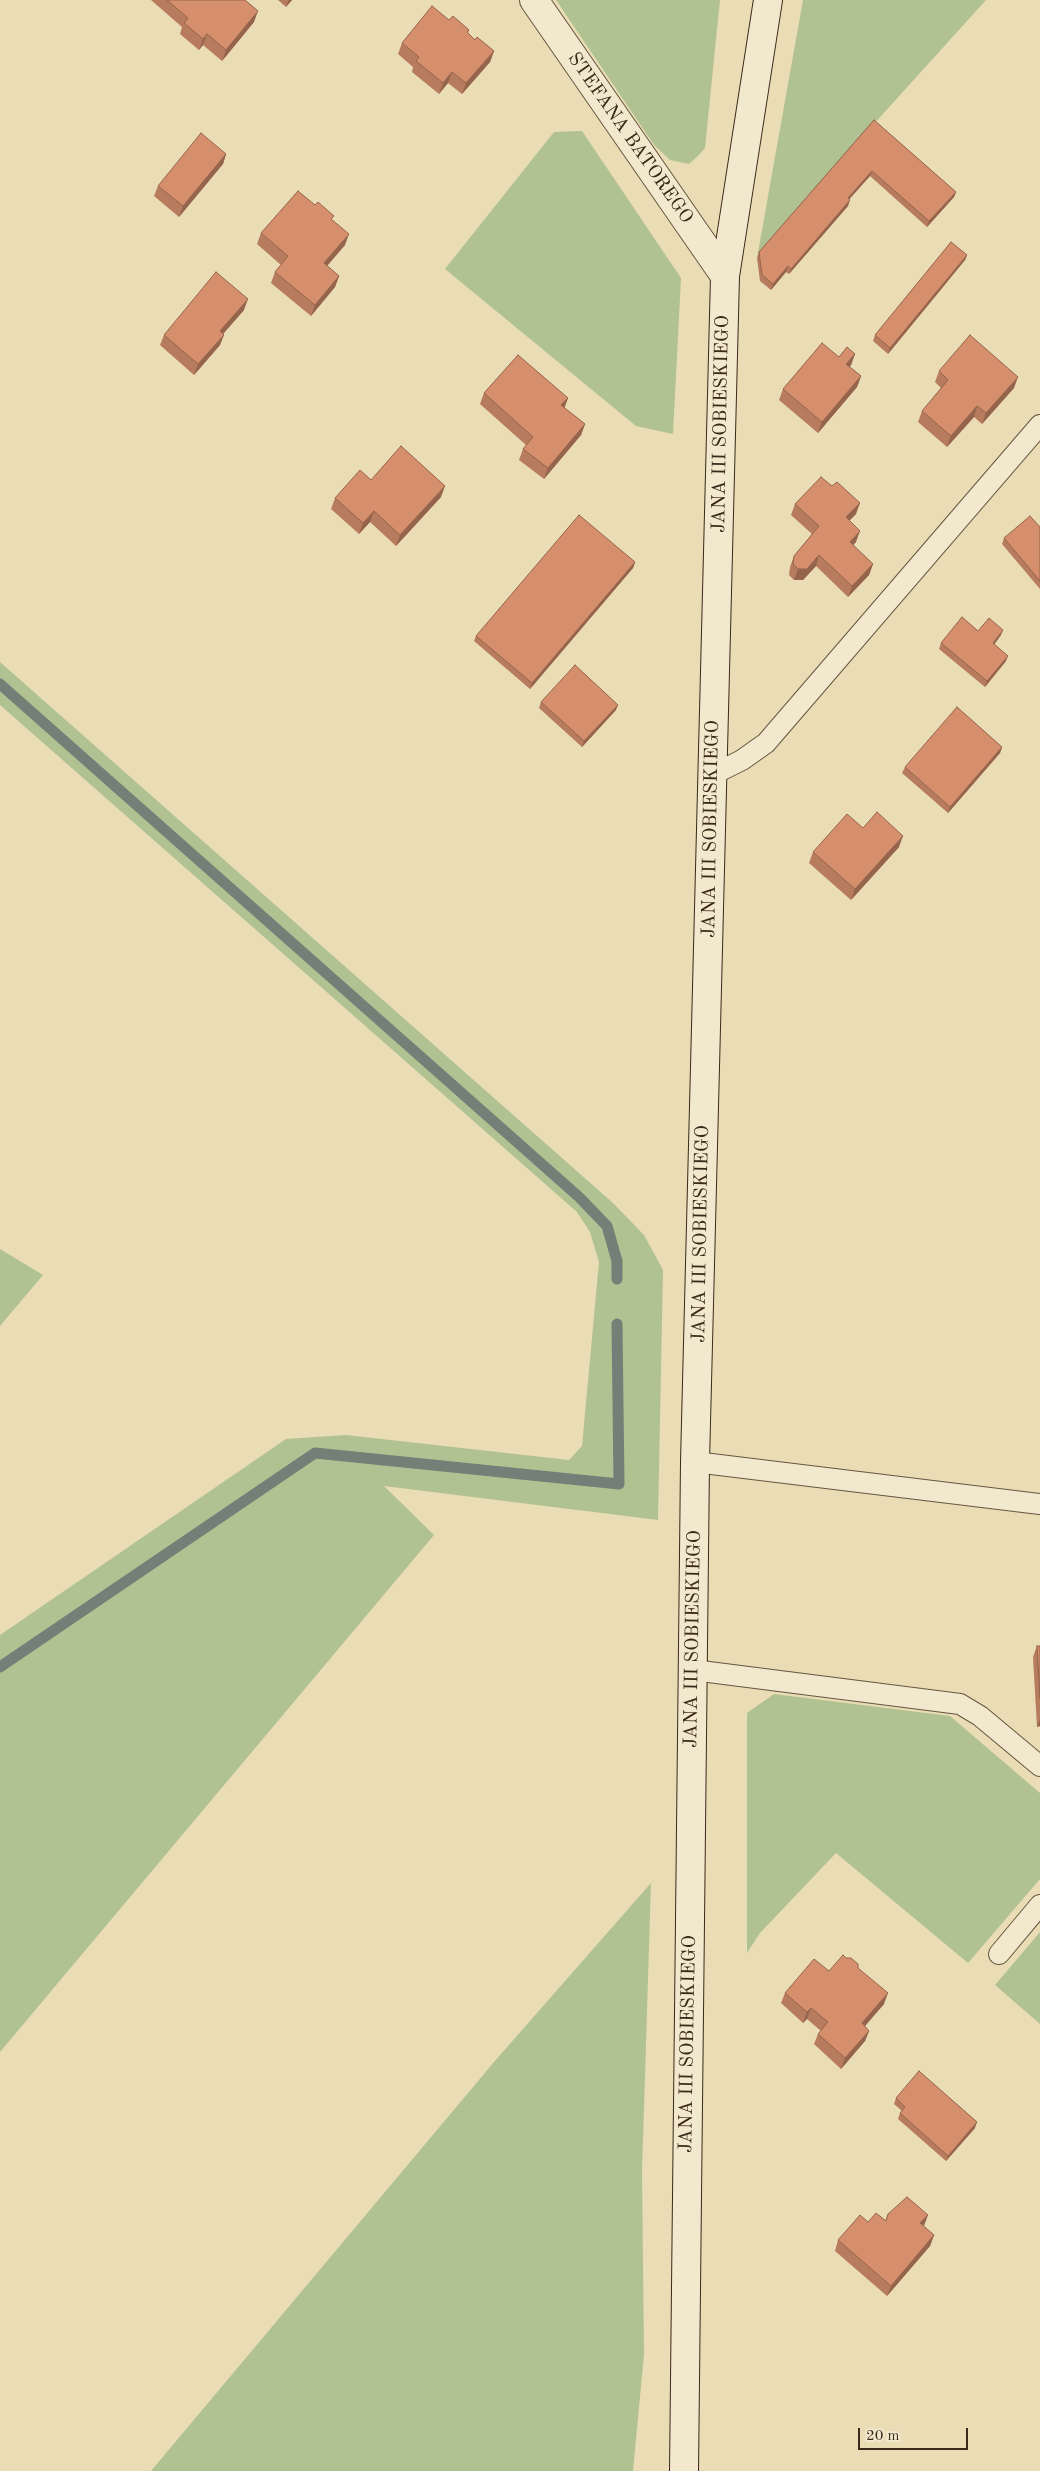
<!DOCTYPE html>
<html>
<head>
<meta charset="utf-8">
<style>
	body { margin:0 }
	#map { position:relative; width:1040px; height:2471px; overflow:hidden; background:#eadcb4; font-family:"Old Standard TT",serif }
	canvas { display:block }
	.scale { position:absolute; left:858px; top:2428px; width:110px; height:22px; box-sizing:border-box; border:2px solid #3a2919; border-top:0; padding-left:6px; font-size:15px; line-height:18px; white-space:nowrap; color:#3a2919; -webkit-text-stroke:4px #f1e8ce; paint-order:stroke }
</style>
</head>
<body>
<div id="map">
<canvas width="1040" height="2471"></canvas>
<div class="scale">20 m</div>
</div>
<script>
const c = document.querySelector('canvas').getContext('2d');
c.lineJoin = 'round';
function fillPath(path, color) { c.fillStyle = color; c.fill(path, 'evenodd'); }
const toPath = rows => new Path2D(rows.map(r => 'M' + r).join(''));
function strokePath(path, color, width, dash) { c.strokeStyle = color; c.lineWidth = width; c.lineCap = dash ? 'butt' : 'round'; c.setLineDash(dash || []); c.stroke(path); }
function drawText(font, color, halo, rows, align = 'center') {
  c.font = font + ' "Old Standard TT",serif'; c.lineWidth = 5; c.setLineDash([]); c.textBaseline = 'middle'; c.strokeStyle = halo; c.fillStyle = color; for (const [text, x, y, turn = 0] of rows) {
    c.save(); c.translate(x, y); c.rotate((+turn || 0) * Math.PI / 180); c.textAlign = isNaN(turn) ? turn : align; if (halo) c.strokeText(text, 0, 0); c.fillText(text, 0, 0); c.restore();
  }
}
fillPath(toPath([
	[556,0,720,0,705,148,698,156,689,164,670,160,654,145],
	[803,0,986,0,872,126,757,258],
	[582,131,681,278,673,434,636,426,445,269,554,132],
	[0,662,613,1203,644,1235,663,1270,658,1520,384,1486,434,1535,0,2052,0,1635,286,1439,346,1435,569,1460,582,1446,599,1262,590,1232,577,1212,0,705],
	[0,1249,43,1275,0,1326],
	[774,1694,950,1716,1040,1793,1040,1879,968,1963,836,1853,760,1933,747,1953,747,1713],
	[651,1883,642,2172,644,2354,633,2471,151,2471,494,2062],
	[1040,1932,1040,2024,995,1985]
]), '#b1c292');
strokePath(toPath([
	[0,684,579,1197,607,1226,617,1261,617,1279],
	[0,1667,315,1453,619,1484,617,1324]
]), '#748077', 11);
const service = toPath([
	[712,775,742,760,766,743,1040,425],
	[695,1462,1040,1504],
	[693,1670,960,1704,980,1716,1040,1766],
	[999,1954,1040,1905]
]);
const minor = toPath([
	[534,0,725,276]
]);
const secondary = toPath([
	[684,2471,695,1462,725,276,768,0]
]);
strokePath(service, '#665640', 22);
strokePath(minor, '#665640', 30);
strokePath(secondary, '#3a2919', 30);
strokePath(service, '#f1e8ce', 20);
strokePath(minor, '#f1e8ce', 28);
strokePath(secondary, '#f1e8ce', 28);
fillPath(toPath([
	[151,0,245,0,254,22,222,61,203,45,199,50,180,34,182,27],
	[278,0,292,0,286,7],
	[449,20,469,30,468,33,475,40,494,51,490,62,462,94,448,83,439,94,412,72,413,67,398,54,402,43],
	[874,120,956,192,954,197,927,227,870,176,849,199,848,206,789,274,786,272,771,290,760,281,757,258,759,252],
	[226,154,223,164,179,217,154,196,158,186],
	[332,220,345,245,327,266,339,276,335,287,311,316,271,283,275,272,281,265,257,244,261,233],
	[967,255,965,260,888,354,873,341,875,335],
	[244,310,223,334,220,345,194,375,160,345,164,335],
	[855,354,851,365,850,367,861,376,857,387,818,433,779,400,783,389,839,357],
	[939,371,1014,388,982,424,974,417,947,447,918,422,922,411,941,388,935,382],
	[484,393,568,398,564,408,585,424,581,435,544,479,519,460,523,449,526,445,480,404],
	[371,480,441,497,396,546,370,522,359,534,331,509,335,498],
	[795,504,856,514,849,521,856,542,853,545,873,564,869,575,848,597,816,566,803,580,794,580,789,575,790,567,794,556,812,534,791,515],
	[1040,527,1040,589,1002,544,1004,538],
	[635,562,633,568,530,689,474,641,476,636],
	[978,631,1001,635,994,644,1006,661,985,687,939,649,941,643],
	[541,702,616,710,582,747,539,708],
	[1002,747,1000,753,948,813,902,773,905,767],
	[863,828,899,847,851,900,809,863,813,852],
	[1037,1646,1040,1646,1040,1726,1037,1727,1033,1657],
	[858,1968,884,2004,865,2026,869,2031,865,2041,841,2069,814,2044,818,2034,821,2031,807,2019,803,2023,781,2003,785,1993,829,1971],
	[896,2098,975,2128,946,2161,898,2119,900,2113,902,2111,894,2104],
	[888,2214,923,2226,934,2235,930,2246,887,2296,835,2251,838,2240,868,2222,885,2221]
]), '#b77b5e');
fillPath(toPath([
	[289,0,292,0,286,7,288,1],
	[258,11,254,22,222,61,226,50],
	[207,34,203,45,199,50,203,39],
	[494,51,490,62,462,94,466,83],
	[452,72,448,83,439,94,443,83],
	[226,154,223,164,179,217,183,206],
	[872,171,870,176,846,203,848,198],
	[956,192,954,197,927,227,929,221],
	[850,200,848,206,789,274,791,269],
	[349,234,345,245,320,274,324,263],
	[967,255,965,260,888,354,890,348],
	[788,266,786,272,771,290,773,284],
	[339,276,335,287,311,316,315,305],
	[248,299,244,310,216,342,220,331],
	[224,335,220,345,194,375,198,364],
	[855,354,851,365,842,375,846,364],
	[861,376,857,387,818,433,822,422],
	[1018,377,1014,388,982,424,986,413],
	[568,398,564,409,561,405],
	[977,406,974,417,947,447,951,436],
	[585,424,581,435,544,479,548,468],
	[445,486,441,497,396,546,400,535],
	[860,503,856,514,842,528,846,517],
	[374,511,370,522,359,534,363,523],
	[860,531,856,542,846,553,850,542],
	[819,555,816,566,803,580,794,580,798,569],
	[635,562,633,568,530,689,532,683],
	[873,564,869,575,848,597,852,586],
	[1003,630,1001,635,991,649,993,643],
	[1008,656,1006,661,985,687,987,681],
	[618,705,616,710,582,747,584,741],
	[1002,747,1000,753,948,813,950,807],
	[903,836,899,847,851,900,855,889],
	[1040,1719,1040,1726,1037,1727],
	[888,1993,884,2004,858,2034,862,2023],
	[811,2008,807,2019,803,2023,807,2012],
	[869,2031,865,2041,841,2069,845,2058],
	[977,2122,975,2128,946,2161,948,2156],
	[928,2215,924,2226,920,2223],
	[934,2235,930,2246,887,2296,891,2286]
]), '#95644c');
const building = toPath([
	[167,0,245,0,258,11,226,50,207,34,203,39,184,23,188,18,167,0],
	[432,6,449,20,453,16,469,30,467,32,475,40,477,37,494,51,466,83,452,72,443,83,416,61,419,57,402,43,432,6],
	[874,120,956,192,929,221,872,171,848,198,850,200,791,269,788,266,773,284,762,275,759,252,874,120],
	[201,133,226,154,183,206,158,186,201,133],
	[298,191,315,205,318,202,334,216,331,219,349,234,324,263,339,276,315,305,275,272,288,256,261,233,298,191],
	[951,242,967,255,890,348,875,335,951,242],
	[216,272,248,299,220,331,224,335,198,364,164,335,216,272],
	[970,335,1018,377,986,413,977,406,951,436,922,411,948,380,939,371,970,335],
	[822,343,839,357,847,347,855,354,846,364,861,376,822,422,783,389,822,343],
	[518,355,568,398,561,405,585,424,548,468,523,449,533,437,484,393,518,355],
	[401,446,445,486,400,535,374,511,363,523,335,498,360,470,371,480,401,446],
	[821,477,832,486,837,482,860,503,846,517,860,531,850,542,873,564,852,586,819,555,807,569,798,569,793,564,794,556,819,526,795,504,821,477],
	[579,515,635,562,532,683,476,636,579,515],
	[1030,516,1040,527,1040,581,1004,538,1030,516],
	[962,617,978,631,989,618,1003,630,993,643,1008,656,987,681,941,643,962,617],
	[575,665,618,705,584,741,541,702,575,665],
	[957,707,1002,747,950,807,905,767,957,707],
	[877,812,903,836,855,889,813,852,847,814,863,828,877,812],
	[1037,1646,1040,1646,1040,1698,1037,1646],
	[843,1955,846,1958,851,1958,858,1964,858,1968,888,1993,862,2023,869,2031,845,2058,818,2034,828,2022,811,2008,807,2012,785,1993,814,1959,829,1971,843,1955],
	[919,2071,977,2122,948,2156,900,2113,905,2107,896,2098,919,2071],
	[907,2197,928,2215,920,2223,934,2235,891,2286,838,2240,860,2215,868,2222,876,2213,886,2221,888,2214,907,2197]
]);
fillPath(building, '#d58f6d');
strokePath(building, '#95644c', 1);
drawText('19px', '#3a2919', '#f1e8ce', [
	["STEFANA BATOREGO",630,138,55],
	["JANA III SOBIESKIEGO",721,424,-89],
	["JANA III SOBIESKIEGO",711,829,-89],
	["JANA III SOBIESKIEGO",701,1234,-89],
	["JANA III SOBIESKIEGO",693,1639,-89],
	["JANA III SOBIESKIEGO",688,2044,-89]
]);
</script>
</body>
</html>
